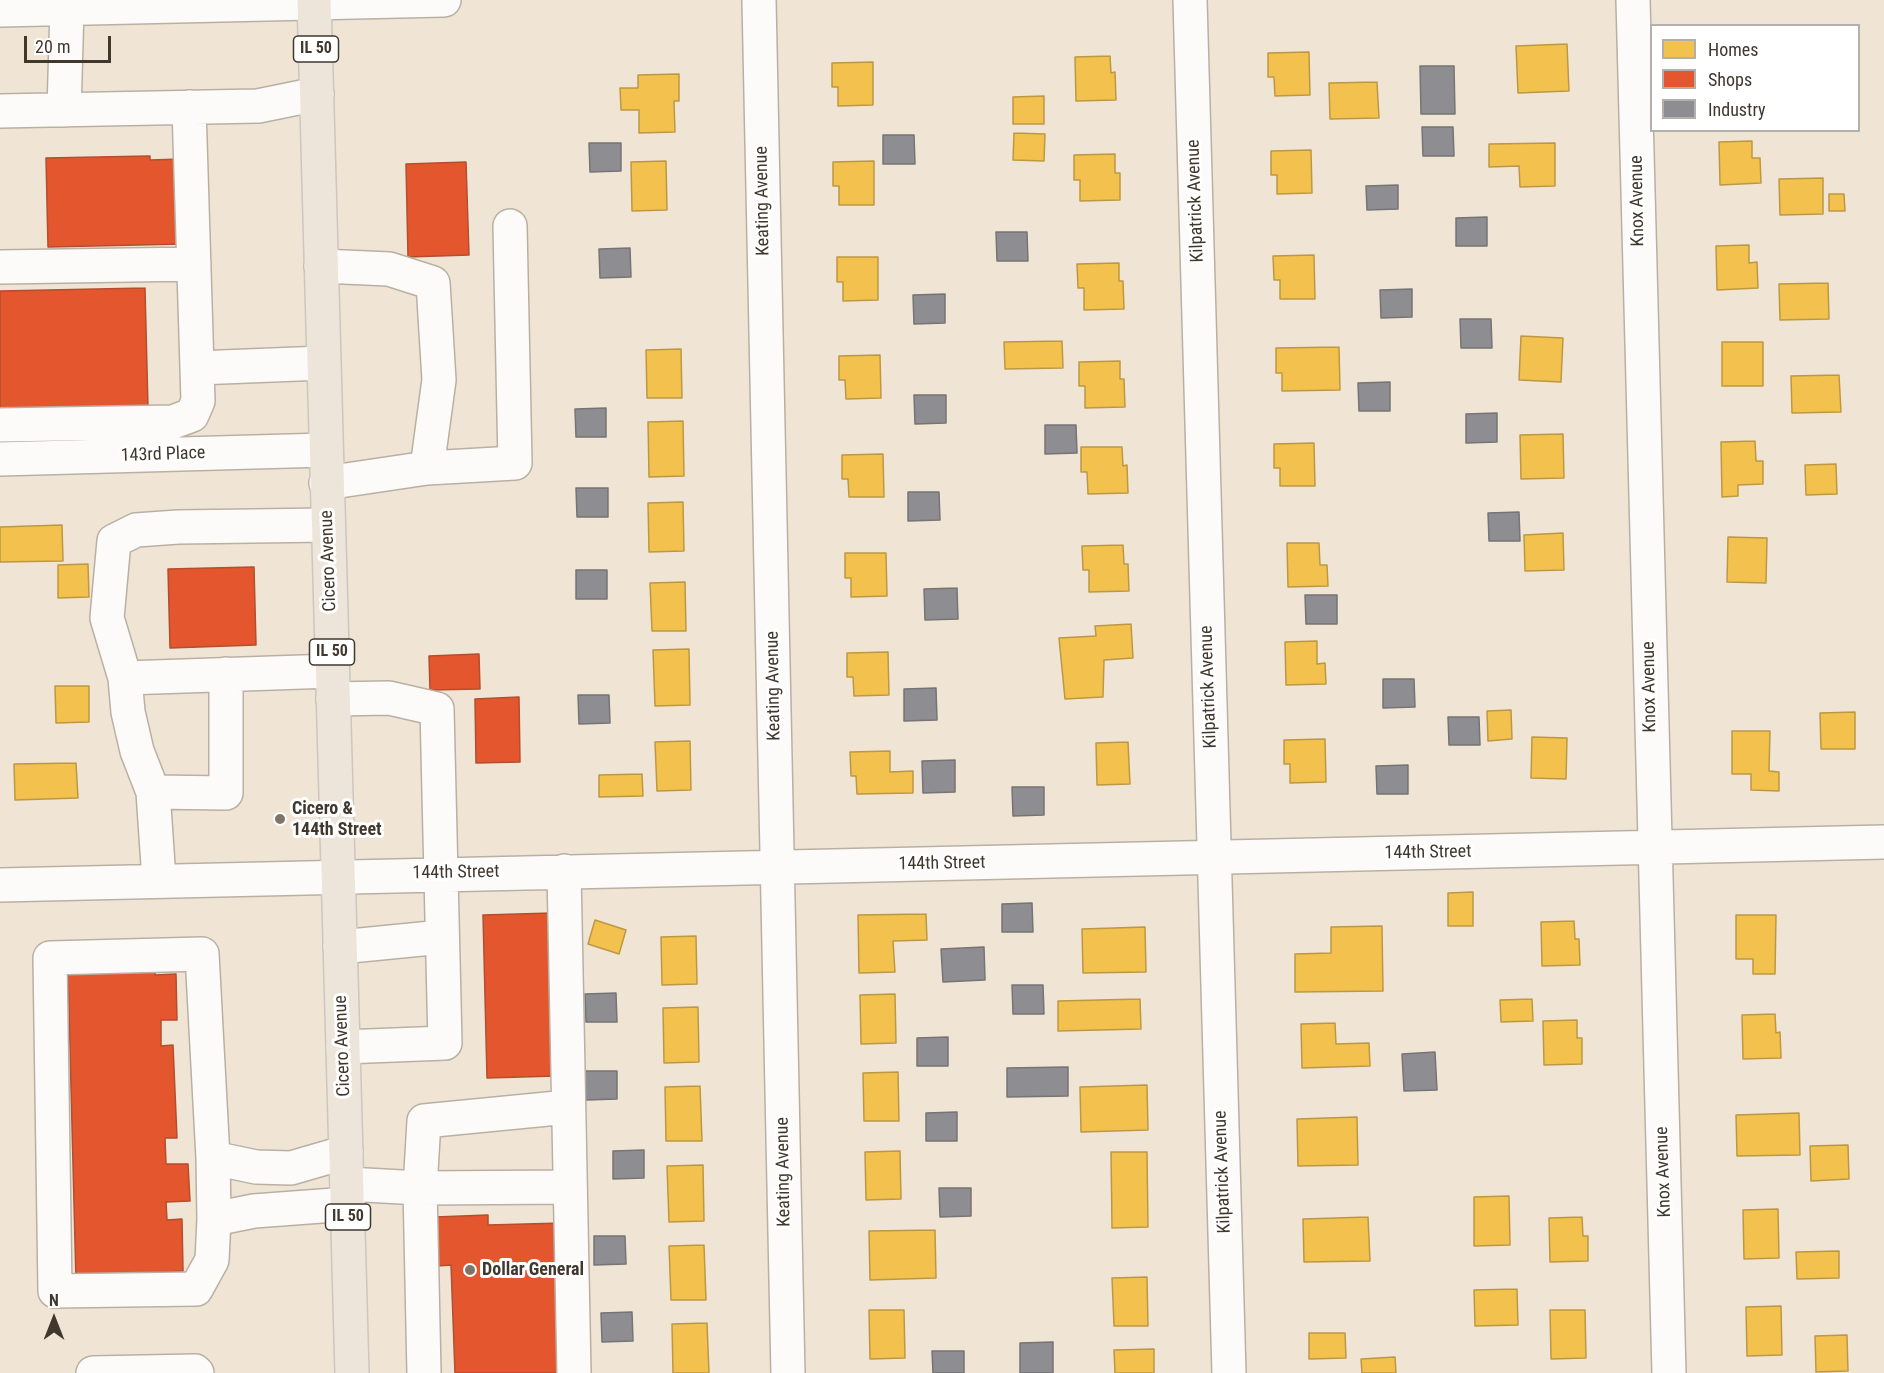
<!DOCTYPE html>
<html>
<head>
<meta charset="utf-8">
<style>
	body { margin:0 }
	#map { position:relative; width:1884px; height:1373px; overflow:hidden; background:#f0e5d5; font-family:"Roboto Condensed",sans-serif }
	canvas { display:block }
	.legend { position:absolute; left:1650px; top:24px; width:210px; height:108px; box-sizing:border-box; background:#fff; border:2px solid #b3afab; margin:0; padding:8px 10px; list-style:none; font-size:18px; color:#40382d }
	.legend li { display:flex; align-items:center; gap:12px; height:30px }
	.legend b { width:30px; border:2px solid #b3afab }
	.north { position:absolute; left:24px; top:1289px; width:60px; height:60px; -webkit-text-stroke:4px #fff; paint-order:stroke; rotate:0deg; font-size:16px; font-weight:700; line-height:24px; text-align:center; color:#40382d }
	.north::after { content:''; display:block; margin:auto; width:21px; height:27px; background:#40382d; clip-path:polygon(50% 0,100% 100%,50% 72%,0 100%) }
	.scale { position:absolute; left:24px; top:36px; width:87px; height:27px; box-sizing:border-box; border:3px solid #40382d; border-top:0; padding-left:8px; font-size:18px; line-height:21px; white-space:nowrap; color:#40382d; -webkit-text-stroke:4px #fff; paint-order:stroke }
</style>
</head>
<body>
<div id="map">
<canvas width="1884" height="1373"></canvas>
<ul class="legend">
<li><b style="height:16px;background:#f2c14e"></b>Homes</li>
<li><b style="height:16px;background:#e4572e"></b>Shops</li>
<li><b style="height:16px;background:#8d8d92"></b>Industry</li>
</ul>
<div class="north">N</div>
<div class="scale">20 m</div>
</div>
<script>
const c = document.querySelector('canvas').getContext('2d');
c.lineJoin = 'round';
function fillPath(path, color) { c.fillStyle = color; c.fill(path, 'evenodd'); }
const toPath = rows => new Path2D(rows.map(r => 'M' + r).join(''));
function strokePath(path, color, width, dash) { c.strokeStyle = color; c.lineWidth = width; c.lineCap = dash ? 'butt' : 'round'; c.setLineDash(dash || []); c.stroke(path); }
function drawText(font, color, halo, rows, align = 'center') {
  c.font = font + ' "Roboto Condensed",sans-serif'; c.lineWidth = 6; c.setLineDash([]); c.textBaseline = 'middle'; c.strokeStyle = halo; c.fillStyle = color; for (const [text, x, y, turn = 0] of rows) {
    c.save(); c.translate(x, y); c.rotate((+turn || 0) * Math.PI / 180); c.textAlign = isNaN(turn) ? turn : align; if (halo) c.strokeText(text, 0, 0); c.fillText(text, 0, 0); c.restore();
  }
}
const homes = toPath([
	[1567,44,1569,91,1518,93,1516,46,1567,44],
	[1309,52,1310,95,1275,96,1274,77,1268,77,1268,53,1309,52],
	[1110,56,1111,73,1115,72,1116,100,1076,101,1075,57,1110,56],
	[873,62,873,105,838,106,838,87,832,87,832,63,873,62],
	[679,74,679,101,674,101,675,132,639,133,639,110,621,110,620,88,638,88,638,75,679,74],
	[1377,82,1379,118,1330,119,1329,83,1377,82],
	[1044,96,1044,124,1013,124,1013,97,1044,96],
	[1014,133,1045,134,1044,161,1013,160,1014,133],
	[1752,141,1752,158,1760,158,1761,183,1720,185,1719,142,1752,141],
	[1555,143,1555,186,1520,187,1519,166,1489,167,1489,144,1555,143],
	[1311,150,1312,193,1277,194,1277,175,1271,175,1271,151,1311,150],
	[1115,154,1115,173,1120,173,1120,200,1080,201,1080,180,1074,180,1074,155,1115,154],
	[666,161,667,210,632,211,631,162,666,161],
	[874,161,874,205,839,205,839,186,833,186,833,162,874,161],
	[1823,178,1823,214,1780,215,1779,179,1823,178],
	[1829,194,1844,194,1845,211,1829,211,1829,194],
	[1749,245,1749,263,1757,262,1758,288,1717,290,1716,246,1749,245],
	[1314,255,1315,299,1280,299,1280,280,1274,280,1273,256,1314,255],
	[837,257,878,257,878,300,843,301,843,282,837,282,837,257],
	[1119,263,1119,281,1123,281,1124,309,1084,310,1084,288,1078,288,1077,264,1119,263],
	[1828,283,1829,319,1780,320,1779,284,1828,283],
	[1521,336,1563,338,1561,382,1519,380,1521,336],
	[1062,341,1063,368,1005,369,1004,342,1062,341],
	[1722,342,1763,342,1763,386,1722,386,1722,342],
	[1339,347,1340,390,1282,391,1282,373,1276,373,1276,348,1339,347],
	[681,349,682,398,647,398,646,350,681,349],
	[880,355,881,398,846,399,845,380,839,380,839,356,880,355],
	[1120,361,1120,379,1124,379,1125,407,1085,408,1085,386,1079,386,1079,362,1120,361],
	[1839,375,1841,412,1792,413,1791,376,1839,375],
	[683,421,684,476,649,477,648,422,683,421],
	[1563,434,1564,478,1521,479,1520,435,1563,434],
	[1755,441,1756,461,1763,461,1763,484,1738,485,1738,496,1722,497,1721,442,1755,441],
	[1314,443,1315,486,1280,486,1280,468,1274,468,1274,444,1314,443],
	[1081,447,1122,447,1123,466,1127,465,1128,493,1088,494,1087,472,1081,472,1081,447],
	[883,454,884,497,849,497,848,479,842,479,842,455,883,454],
	[1836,464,1837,494,1806,495,1805,465,1836,464],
	[683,502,684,551,649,552,648,503,683,502],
	[62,525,63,561,0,562,0,527,62,525],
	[1563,533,1564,570,1525,571,1524,535,1563,533],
	[1728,537,1767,538,1766,583,1727,582,1728,537],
	[1287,543,1319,543,1320,565,1327,565,1328,586,1288,587,1287,543],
	[1123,545,1124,564,1128,564,1129,591,1089,592,1089,570,1083,570,1082,546,1123,545],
	[845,553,886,553,887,596,851,597,851,578,845,578,845,553],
	[88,564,89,597,58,598,58,565,88,564],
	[685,582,686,631,652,631,650,583,685,582],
	[1131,624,1133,658,1104,660,1103,697,1065,699,1059,638,1096,636,1095,626,1131,624],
	[1317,641,1317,664,1325,663,1326,684,1286,685,1285,642,1317,641],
	[689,649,690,705,655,706,653,650,689,649],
	[888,652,889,695,854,696,853,677,847,677,847,653,888,652],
	[55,686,89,686,89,722,56,723,55,686],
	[1511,710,1512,739,1488,741,1487,711,1511,710],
	[1855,712,1855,749,1821,749,1820,713,1855,712],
	[1732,731,1770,731,1769,771,1779,772,1779,791,1751,790,1751,774,1732,774,1732,731],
	[1532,737,1567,738,1566,779,1531,778,1532,737],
	[1325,739,1326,782,1290,783,1290,764,1284,764,1284,740,1325,739],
	[690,741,691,790,657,791,655,742,690,741],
	[1128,742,1130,784,1097,785,1096,743,1128,742],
	[890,751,890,772,913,771,913,793,857,794,856,776,851,776,850,752,890,751],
	[76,763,78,798,15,800,14,764,76,763],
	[642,774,643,796,599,797,599,775,642,774],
	[1473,892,1473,926,1448,926,1448,893,1473,892],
	[926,914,927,940,893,941,895,972,859,973,858,915,926,914],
	[1736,915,1776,915,1775,974,1753,974,1753,959,1736,959,1736,915],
	[595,920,626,930,619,954,588,944,595,920],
	[1574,921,1575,939,1579,939,1580,965,1542,966,1541,922,1574,921],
	[1382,926,1383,991,1295,992,1295,954,1331,953,1331,927,1382,926],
	[1145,927,1146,972,1083,973,1082,929,1145,927],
	[696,936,697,984,662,985,661,937,696,936],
	[895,994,896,1043,861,1044,860,995,895,994],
	[1140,999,1141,1029,1058,1031,1058,1001,1140,999],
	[1532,999,1533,1021,1501,1022,1500,1000,1532,999],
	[698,1007,699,1062,664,1063,663,1008,698,1007],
	[1775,1014,1776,1033,1780,1032,1781,1058,1743,1059,1742,1015,1775,1014],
	[1577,1020,1577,1038,1582,1038,1582,1064,1544,1065,1543,1021,1577,1020],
	[1335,1023,1336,1044,1369,1043,1370,1066,1302,1068,1301,1024,1335,1023],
	[898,1072,899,1121,864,1121,863,1073,898,1072],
	[1147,1085,1148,1130,1081,1132,1080,1087,1147,1085],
	[700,1086,702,1141,666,1141,665,1087,700,1086],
	[1799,1113,1800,1155,1737,1156,1736,1115,1799,1113],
	[1357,1117,1358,1165,1298,1166,1297,1119,1357,1117],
	[1848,1145,1849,1179,1811,1181,1810,1146,1848,1145],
	[900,1151,901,1199,866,1200,865,1152,900,1151],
	[1111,1152,1147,1152,1148,1227,1112,1228,1111,1152],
	[703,1165,704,1221,669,1222,667,1166,703,1165],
	[1509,1196,1510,1245,1474,1246,1474,1197,1509,1196],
	[1778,1209,1779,1258,1744,1259,1743,1210,1778,1209],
	[1368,1217,1370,1261,1304,1262,1303,1219,1368,1217],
	[1582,1217,1583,1236,1588,1236,1588,1261,1550,1262,1549,1218,1582,1217],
	[935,1230,936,1278,870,1280,869,1231,935,1230],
	[704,1245,706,1300,671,1300,669,1246,704,1245],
	[1839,1251,1839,1278,1797,1279,1796,1252,1839,1251],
	[1147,1277,1148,1326,1114,1326,1112,1278,1147,1277],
	[1517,1289,1518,1325,1475,1326,1474,1290,1517,1289],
	[1781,1306,1782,1355,1747,1356,1746,1307,1781,1306],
	[869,1310,904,1310,905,1358,870,1359,869,1310],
	[1550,1310,1585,1310,1586,1358,1551,1359,1550,1310],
	[707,1323,709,1373,673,1373,672,1324,707,1323],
	[1309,1333,1345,1333,1346,1358,1309,1359,1309,1333],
	[1847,1335,1848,1371,1816,1372,1815,1336,1847,1335],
	[1154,1349,1154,1373,1115,1373,1114,1350,1154,1349],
	[1395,1357,1396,1373,1362,1373,1361,1359,1395,1357]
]);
fillPath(homes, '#f2c14e');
strokePath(homes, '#bd9844', 1.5);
const shops = toPath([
	[150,156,150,160,182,159,183,244,48,247,46,158,150,156],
	[466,162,469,255,408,257,406,164,466,162],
	[145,288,148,408,0,410,0,291,145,288],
	[254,567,256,645,170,648,168,569,254,567],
	[479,654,480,689,430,690,429,656,479,654],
	[519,697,520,762,476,763,475,699,519,697],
	[552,913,556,1076,487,1078,483,915,552,913],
	[155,968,155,975,176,974,177,1020,161,1020,161,1046,173,1045,177,1138,165,1138,166,1164,188,1164,190,1201,166,1202,167,1220,182,1219,183,1271,162,1272,162,1279,76,1281,68,970,155,968],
	[488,1215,488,1225,563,1223,568,1373,455,1373,451,1265,437,1266,435,1217,488,1215]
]);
fillPath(shops, '#e4572e');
strokePath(shops, '#b34e2e', 1.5);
const industry = toPath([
	[1420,66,1454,66,1455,114,1421,114,1420,66],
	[1422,127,1453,127,1454,156,1423,156,1422,127],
	[883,135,914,135,915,164,883,164,883,135],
	[589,143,621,143,621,171,590,172,589,143],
	[1398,185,1398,209,1367,210,1366,186,1398,185],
	[1487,217,1487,246,1456,246,1456,218,1487,217],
	[996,232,1027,232,1028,261,997,261,996,232],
	[630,248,631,277,600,278,599,249,630,248],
	[1412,289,1412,317,1381,318,1380,290,1412,289],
	[945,294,945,323,914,324,913,295,945,294],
	[1460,319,1491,319,1492,348,1461,348,1460,319],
	[1390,382,1390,411,1359,411,1358,383,1390,382],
	[914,395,946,395,946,423,915,424,914,395],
	[606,408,606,437,576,437,575,409,606,408],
	[1497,413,1497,442,1466,443,1466,414,1497,413],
	[1045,425,1076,425,1077,453,1045,454,1045,425],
	[576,488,608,488,608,517,577,517,576,488],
	[908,492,939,492,940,520,908,521,908,492],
	[1519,512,1520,541,1489,541,1488,513,1519,512],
	[576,570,607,570,607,599,576,599,576,570],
	[957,588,958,619,925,620,924,589,957,588],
	[1305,595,1337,595,1337,624,1306,624,1305,595],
	[1383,679,1414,679,1415,707,1383,708,1383,679],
	[936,688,937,720,904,721,904,689,936,688],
	[578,695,609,695,610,723,579,724,578,695],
	[1448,717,1479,717,1480,745,1449,745,1448,717],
	[955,760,955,792,923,793,922,761,955,760],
	[1408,765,1408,794,1377,794,1376,766,1408,765],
	[1012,787,1044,787,1044,815,1013,816,1012,787],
	[1032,903,1033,932,1002,932,1002,904,1032,903],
	[984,947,985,980,943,982,941,949,984,947],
	[1012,985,1043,985,1044,1014,1013,1014,1012,985],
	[616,993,617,1022,586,1022,585,994,616,993],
	[948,1037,948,1066,917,1066,917,1038,948,1037],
	[1435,1052,1437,1090,1404,1091,1402,1054,1435,1052],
	[1068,1067,1068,1096,1007,1097,1007,1068,1068,1067],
	[585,1071,617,1071,617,1099,586,1100,585,1071],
	[957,1112,957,1141,926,1141,926,1113,957,1112],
	[644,1150,644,1178,613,1179,613,1151,644,1150],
	[939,1188,971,1188,971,1216,940,1217,939,1188],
	[594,1236,625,1236,626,1264,594,1265,594,1236],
	[632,1312,633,1341,602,1342,601,1313,632,1312],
	[1053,1342,1053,1373,1020,1373,1020,1343,1053,1342],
	[932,1351,964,1351,964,1373,933,1373,932,1351]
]);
fillPath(industry, '#8d8d92');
strokePath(industry, '#767474', 1.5);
const minor = toPath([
	[759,0,788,1373],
	[1190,0,1229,1373],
	[1633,0,1669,1373],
	[0,10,444,0],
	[64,110,67,9],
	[0,111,258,106,317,94],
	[321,266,389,269,433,283,439,380,427,468],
	[0,267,194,264],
	[197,368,323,363],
	[0,425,173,422,192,415,198,401,189,107],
	[0,459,326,450],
	[326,483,427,468,515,463,510,226],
	[125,678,332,671],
	[333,699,389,698,437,709,445,1043,343,1047],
	[153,792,226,793,226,674],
	[564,871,574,1373],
	[159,880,153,792,137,751,128,712,125,678,107,618,114,541,136,530,178,527,327,525],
	[0,885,1884,842],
	[340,947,442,937],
	[346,1152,291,1168,256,1167,213,1158,202,954,50,958,55,1291,196,1289,212,1260,214,1219,254,1211,348,1204],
	[213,1158,214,1219],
	[347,1184,420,1188,424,1121,568,1107],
	[93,1373,195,1371,197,1373],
	[424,1373,420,1188,570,1187]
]);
const major = toPath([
	[314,0,352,1373]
]);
strokePath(minor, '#b9b0a4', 36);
strokePath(major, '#ccc6be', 36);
strokePath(minor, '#fdfbf9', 33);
strokePath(major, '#ede5da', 33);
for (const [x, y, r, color] of [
	[280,819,6,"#7e7568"],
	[470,1270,6,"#7e7568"]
]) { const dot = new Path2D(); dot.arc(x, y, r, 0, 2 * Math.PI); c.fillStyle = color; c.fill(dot); strokePath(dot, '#fff', 2); }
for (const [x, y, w] of [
	[316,49,45],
	[332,652,45],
	[348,1217,45]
]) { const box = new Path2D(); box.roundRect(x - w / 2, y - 13, w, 26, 4.5); c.fillStyle = '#fff'; c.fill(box); strokePath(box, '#40382d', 1.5); }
drawText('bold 16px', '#40382d', null, [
	["IL 50",316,49],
	["IL 50",332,652],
	["IL 50",348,1217]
]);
drawText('18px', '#40382d', '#fff', [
	["Keating Avenue",763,201,-91],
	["Kilpatrick Avenue",1196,201,-92],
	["Knox Avenue",1638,201,-91],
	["143rd Place",163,455,-2],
	["Cicero Avenue",329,561,-92],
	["Keating Avenue",774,686,-91],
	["Kilpatrick Avenue",1209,687,-92],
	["Knox Avenue",1650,687,-91],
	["144th Street",1428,853,-1],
	["144th Street",942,864,-1],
	["144th Street",456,873,-1],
	["Cicero Avenue",343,1046,-92],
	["Keating Avenue",784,1172,-91],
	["Kilpatrick Avenue",1223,1172,-92],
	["Knox Avenue",1664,1172,-92]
]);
drawText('bold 18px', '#40382d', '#fff', [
	["Cicero &",292,809],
	["144th Street",292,830],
	["Dollar General",482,1270]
], 'left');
</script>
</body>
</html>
